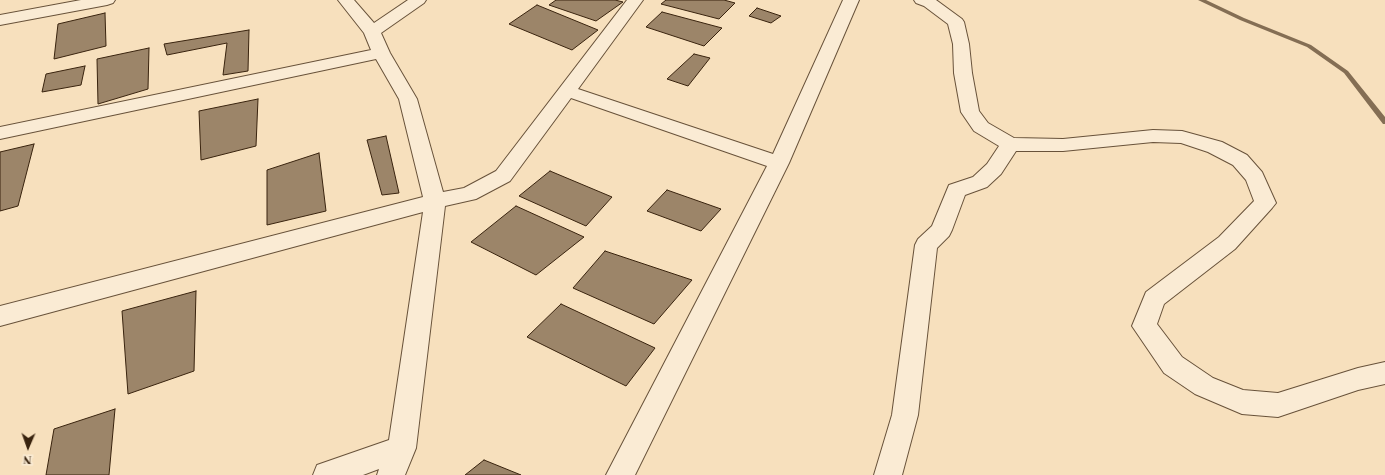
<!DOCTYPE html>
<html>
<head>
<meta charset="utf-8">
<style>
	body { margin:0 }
	#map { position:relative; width:1385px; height:475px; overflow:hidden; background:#f7e0bd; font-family:"Libre Bodoni",serif }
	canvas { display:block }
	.north { position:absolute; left:8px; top:427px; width:40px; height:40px; -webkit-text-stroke:3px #faebd4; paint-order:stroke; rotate:182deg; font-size:11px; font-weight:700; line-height:16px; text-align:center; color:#39230e }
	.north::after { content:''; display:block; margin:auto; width:14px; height:18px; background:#39230e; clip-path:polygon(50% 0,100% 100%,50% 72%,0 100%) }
</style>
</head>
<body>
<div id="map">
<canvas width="1385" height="475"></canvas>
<div class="north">N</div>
</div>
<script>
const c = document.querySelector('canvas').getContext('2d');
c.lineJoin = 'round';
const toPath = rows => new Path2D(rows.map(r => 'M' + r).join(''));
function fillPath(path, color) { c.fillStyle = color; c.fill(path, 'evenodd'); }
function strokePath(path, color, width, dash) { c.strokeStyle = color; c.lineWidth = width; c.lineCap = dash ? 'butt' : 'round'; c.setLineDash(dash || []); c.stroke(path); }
fillPath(toPath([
	[1198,0,1206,0,1244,18,1311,45,1348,71,1385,117,1385,124,1383,124,1344,73,1307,47,1240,20,1198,0]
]), '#846e54');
const building = toPath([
	[556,0,615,0,623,2,596,21,549,5,556,0],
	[666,0,724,0,735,3,719,19,661,4,666,0],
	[537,5,598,30,572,50,509,24,537,5],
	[757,8,781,16,771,23,749,16,757,8],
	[662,12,722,28,704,46,646,27,662,12],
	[105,13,106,46,54,59,58,24,105,13],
	[249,30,248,71,223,75,227,43,167,55,164,44,249,30],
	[149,48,148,89,98,104,97,59,149,48],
	[694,54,710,58,688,86,667,79,694,54],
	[85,66,81,85,42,92,46,74,85,66],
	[258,99,256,146,201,160,199,111,258,99],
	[386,136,399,193,382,195,367,140,386,136],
	[34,144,18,206,0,211,0,152,34,144],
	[319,153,326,211,267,225,267,170,319,153],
	[550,171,612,197,586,226,519,196,550,171],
	[667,190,721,209,701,231,647,211,667,190],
	[516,206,584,237,536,275,471,242,516,206],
	[605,251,692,280,654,324,573,288,605,251],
	[196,291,194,371,128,394,122,311,196,291],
	[561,304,655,348,626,386,527,337,561,304],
	[115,409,109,475,46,475,54,429,115,409],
	[484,460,521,475,465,475,484,460]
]);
fillPath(building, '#9c8569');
strokePath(building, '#39230e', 1);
const minor = toPath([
	[81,0,115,0,113,3,107,5,0,25,0,15,81,0],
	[338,0,354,0,374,23,408,0,426,0,424,3,381,33,390,53,417,99,443,192,464,188,496,171,627,0,643,0,578,89,773,154,843,0,859,0,789,163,635,475,606,475,767,166,571,98,510,181,476,199,445,206,416,448,405,475,377,475,379,469,363,475,313,475,317,465,389,440,423,212,0,326,0,306,423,197,399,99,376,59,0,139,0,127,371,50,364,33,338,0],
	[914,0,936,0,962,19,964,22,969,44,972,73,979,111,988,123,1014,138,1063,139,1153,130,1182,131,1222,142,1247,155,1262,172,1276,203,1272,208,1235,249,1164,304,1157,324,1182,357,1213,378,1243,390,1278,393,1358,368,1385,362,1385,384,1358,390,1278,417,1242,414,1195,394,1164,373,1132,326,1146,292,1219,237,1254,201,1246,180,1233,165,1208,152,1181,143,1153,142,1063,151,1016,151,1001,174,987,187,965,195,952,230,949,236,937,248,918,415,902,475,874,475,892,415,915,245,918,239,932,226,949,185,973,177,987,164,999,146,974,131,961,112,954,73,953,44,948,24,924,6,916,3,914,0]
]);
strokePath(minor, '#68523a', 2);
fillPath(minor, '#faebd4');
</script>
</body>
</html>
